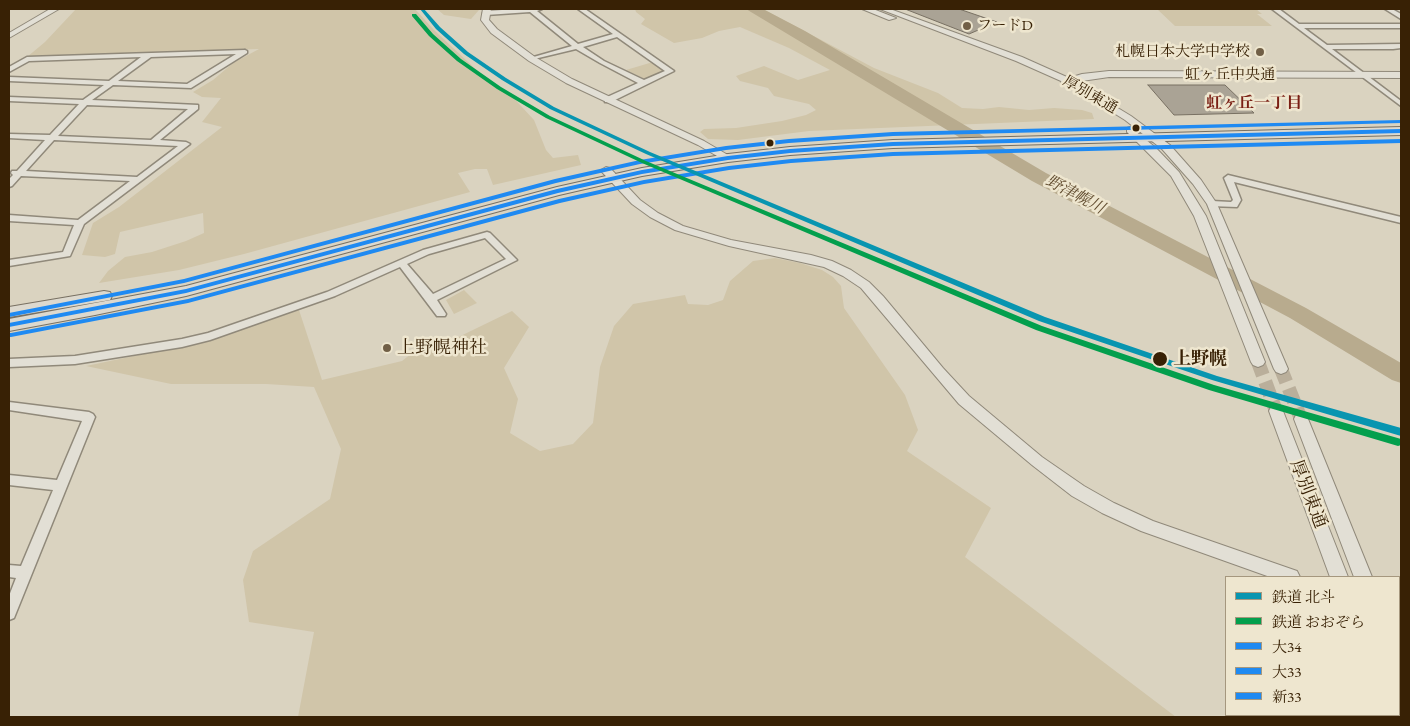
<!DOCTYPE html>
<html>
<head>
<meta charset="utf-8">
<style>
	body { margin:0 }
	#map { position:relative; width:1410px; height:726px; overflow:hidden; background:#dad3c0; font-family:"EB Garamond","Noto Serif JP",serif }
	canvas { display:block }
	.frame { position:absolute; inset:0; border:10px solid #382105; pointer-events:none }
	.legend { position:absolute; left:1225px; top:576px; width:175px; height:140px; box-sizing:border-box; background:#eee6cf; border:1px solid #a5977e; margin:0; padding:6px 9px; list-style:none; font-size:15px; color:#382105 }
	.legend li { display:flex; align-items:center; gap:10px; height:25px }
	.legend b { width:25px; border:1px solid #a5977e }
</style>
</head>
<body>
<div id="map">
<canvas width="1410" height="726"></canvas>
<div class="frame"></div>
<ul class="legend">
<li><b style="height:6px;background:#0895b0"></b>鉄道 北斗</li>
<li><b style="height:6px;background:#039f4d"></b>鉄道 おおぞら</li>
<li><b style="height:6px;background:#1f8af2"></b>大34</li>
<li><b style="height:6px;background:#1f8af2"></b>大33</li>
<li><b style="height:6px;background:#1f8af2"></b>新33</li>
</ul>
</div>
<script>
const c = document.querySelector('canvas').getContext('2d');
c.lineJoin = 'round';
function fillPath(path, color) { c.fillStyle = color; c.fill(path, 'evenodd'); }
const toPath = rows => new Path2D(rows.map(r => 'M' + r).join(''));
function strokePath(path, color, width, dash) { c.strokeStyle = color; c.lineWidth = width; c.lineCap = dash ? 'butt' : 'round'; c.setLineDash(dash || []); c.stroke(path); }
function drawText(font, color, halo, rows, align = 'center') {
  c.font = font + ' "EB Garamond","Noto Serif JP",serif'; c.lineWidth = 5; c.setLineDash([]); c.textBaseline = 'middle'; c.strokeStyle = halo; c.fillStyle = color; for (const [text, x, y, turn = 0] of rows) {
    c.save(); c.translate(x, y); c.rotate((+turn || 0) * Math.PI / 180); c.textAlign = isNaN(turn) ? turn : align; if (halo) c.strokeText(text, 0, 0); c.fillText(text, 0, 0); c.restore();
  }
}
fillPath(toPath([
	[76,9,415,9,434,30,484,77,509,93,534,120,546,150,553,158,578,155,581,165,493,185,487,169,475,169,458,173,470,192,244,254,179,270,99,283,108,271,125,257,152,252,186,241,204,233,203,213,120,232,115,254,105,257,82,255,93,223,119,207,222,127,202,122,221,98,202,97,193,92,213,80,233,63,259,49,27,57,45,42],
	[437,9,455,9,479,10,471,19,444,15],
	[635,9,763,9,874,68,938,93,962,108,983,109,999,107,1029,110,1054,108,1082,110,1092,113,1094,119,809,131,738,140,708,139,700,132,704,129,736,128,782,121,806,115,816,110,809,104,774,96,768,88,740,81,736,76,764,66,798,80,830,70,789,48,740,27,719,31,702,38,674,43,641,24,645,19,636,12],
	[1157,9,1256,9,1262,14,1257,14,1272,26,1175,26],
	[653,62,665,71,647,80,626,70],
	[775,258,800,263,822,270,833,277,841,286,844,308,905,395,918,430,907,451,991,508,965,557,1176,717,298,717,314,632,249,622,243,580,253,551,330,499,341,449,314,387,266,384,171,384,86,366,201,342,299,310,322,380,402,361,417,349,442,345,512,311,529,327,504,368,518,399,510,433,540,451,573,444,593,423,600,367,614,326,633,304,685,295,688,304,708,305,723,300,730,281,753,261],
	[464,290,477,303,454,314,446,300]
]), '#d0c5a9');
fillPath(toPath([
	[746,9,763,9,805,31,1046,173,1306,308,1401,363,1401,383,1392,380,1290,318,1032,181,746,9]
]), '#b8ab8e');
const building = toPath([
	[905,9,959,9,997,22,969,34,905,9],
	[1148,85,1225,85,1254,113,1174,115,1148,85]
]);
fillPath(building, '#aaa395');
strokePath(building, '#787062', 1);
strokePath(toPath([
	[1258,362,1276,411],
	[1281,369,1301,419]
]), '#baaf9b', 14, [14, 7]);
const minor = toPath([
	[518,9,542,9,537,11,578,44,613,34,578,9,585,9,674,71,611,102,605,102,605,98,638,83,600,63,576,49,530,60,530,58,572,46,530,12,486,15,483,13,486,11,518,9],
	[617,37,665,71,644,80,604,61,583,47,617,37],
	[1272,9,1279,9,1299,24,1401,24,1401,28,1304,28,1327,45,1401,44,1401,48,1393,49,1332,49,1401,101,1401,106,1272,9],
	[1385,9,1392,9,1401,14,1401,19,1385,9],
	[245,50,247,51,247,53,191,88,113,85,92,100,198,105,198,109,160,140,186,142,190,144,84,224,70,256,9,266,9,260,63,252,74,225,9,221,9,215,78,220,130,181,21,176,12,186,9,187,9,179,13,175,11,173,12,171,17,171,45,140,9,138,9,134,50,135,79,104,9,101,9,97,83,100,104,85,9,81,9,77,109,81,141,57,29,61,9,72,9,67,27,57,245,50],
	[236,54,187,84,118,81,151,57,236,54],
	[87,105,188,109,151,140,58,136,87,105],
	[54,140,178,146,137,177,26,171,54,140],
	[1228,175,1401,217,1401,223,1234,182,1241,200,1237,207,1209,206,1208,204,1212,201,1231,202,1233,200,1224,178,1228,175],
	[487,232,490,233,517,260,437,300,446,314,445,316,437,316,400,267,335,296,210,340,182,347,75,364,9,367,9,359,75,356,182,339,208,333,327,292,423,250,487,232],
	[485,238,506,259,433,294,407,264,429,254,485,238],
	[9,402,89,412,93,414,95,417,16,613,14,618,9,620,9,596,16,578,9,577,9,565,21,566,53,490,9,485,9,475,57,480,82,421,9,410,9,402]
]);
const tertiary = toPath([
	[50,9,59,9,9,38,9,33,50,9],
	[483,9,491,9,489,20,497,29,535,57,572,79,704,141,733,158,732,160,724,160,698,145,566,83,529,61,491,33,481,20,483,9],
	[862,9,873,9,896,18,889,20,862,9],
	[880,9,890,9,1022,57,1069,78,1082,74,1109,71,1401,72,1401,78,1109,77,1075,82,1131,116,1170,145,1201,180,1217,204,1288,369,1286,372,1281,374,1276,372,1274,369,1207,204,1193,184,1162,149,1125,120,1067,84,1062,84,1061,81,1016,61,880,9],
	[1130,127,1156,148,1179,172,1206,216,1265,362,1263,365,1258,367,1253,365,1251,362,1194,216,1171,176,1127,132,1127,128,1130,127],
	[606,167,610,168,640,200,658,213,683,226,731,240,811,255,832,261,851,270,869,282,883,296,943,368,969,396,1042,457,1084,486,1114,503,1153,521,1297,571,1300,577,1270,577,1141,531,1102,513,1072,496,1032,465,959,404,861,288,843,276,824,267,729,246,675,230,650,217,632,204,602,172,601,170,606,167],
	[1276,406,1281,407,1283,411,1348,577,1330,577,1269,411,1271,407,1276,406],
	[1301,413,1306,415,1308,419,1372,577,1354,577,1294,419,1296,415,1301,413],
	[1399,620,1401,621,1401,639,1399,638,1399,620],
	[1399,652,1401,653,1401,676,1399,675,1399,652],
	[1399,706,1401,707,1401,717,1387,717,1386,715,1399,715,1399,706]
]);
const trunk = toPath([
	[1401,127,1401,135,893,148,790,155,728,162,642,176,559,195,186,296,95,315,9,331,9,319,186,286,557,187,642,168,728,154,790,147,893,140,1401,127],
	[104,291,110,292,112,296,110,300,9,317,9,307,104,291]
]);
strokePath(minor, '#90897a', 3);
strokePath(tertiary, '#90897a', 2);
strokePath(trunk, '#787062', 2);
fillPath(minor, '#e2dfd5');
fillPath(tertiary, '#e2dfd5');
fillPath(trunk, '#ddd9ce');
fillPath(toPath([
	[1401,129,1401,133,893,146,790,153,728,160,642,174,558,193,186,293,9,327,9,323,186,289,557,189,642,170,728,156,790,149,893,142,1401,129]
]), '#1f8af2');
fillPath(toPath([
	[1401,139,1401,143,893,156,791,163,729,170,644,184,560,203,188,303,11,337,9,337,9,333,11,333,188,299,559,199,644,180,729,166,791,159,893,152,1401,139]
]), '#1f8af2');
fillPath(toPath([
	[1401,120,1401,123,893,136,789,143,726,150,640,164,556,183,184,283,9,317,9,313,184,279,555,179,640,160,726,146,789,139,893,132,1401,120]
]), '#1f8af2');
fillPath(toPath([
	[420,9,424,9,440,27,468,52,506,78,554,107,650,152,1045,317,1217,376,1401,428,1401,436,1212,380,1039,321,646,154,550,109,502,80,464,54,436,29,420,9]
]), '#0895b0');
fillPath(toPath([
	[412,14,416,14,433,34,461,59,501,87,550,116,646,161,1042,326,1214,385,1401,439,1401,445,1398,446,1209,390,1036,330,642,163,546,118,497,89,457,61,429,36,412,16,412,14]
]), '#039f4d');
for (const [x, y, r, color] of [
	[967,26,5,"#715f46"],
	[1260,52,5,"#715f46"],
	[1136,128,4.5,"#382105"],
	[770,143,4.5,"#382105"],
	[387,348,5,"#715f46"],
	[1160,359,8,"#382105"]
]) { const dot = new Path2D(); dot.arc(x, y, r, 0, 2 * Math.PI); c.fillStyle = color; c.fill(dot); strokePath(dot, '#eee6cf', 2); }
drawText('15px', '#382105', '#eee6cf', [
	["フードD",977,26],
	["札幌日本大学中学校",1250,52,"right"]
], 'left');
drawText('15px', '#382105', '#eee6cf', [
	["虹ヶ丘中央通",1230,75],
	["厚別東通",1090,95,30]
]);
drawText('bold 16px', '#7a1f14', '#eee6cf', [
	["虹ヶ丘一丁目",1254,104]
]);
drawText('italic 16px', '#604b2e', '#eee6cf', [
	["野津幌川",1075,195,28]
]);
drawText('18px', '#382105', '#eee6cf', [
	["上野幌神社",397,348]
], 'left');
drawText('bold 18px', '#382105', '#eee6cf', [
	["上野幌",1173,359]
], 'left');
drawText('18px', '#382105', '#eee6cf', [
	["厚別東通",1308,494,69]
]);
</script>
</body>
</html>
